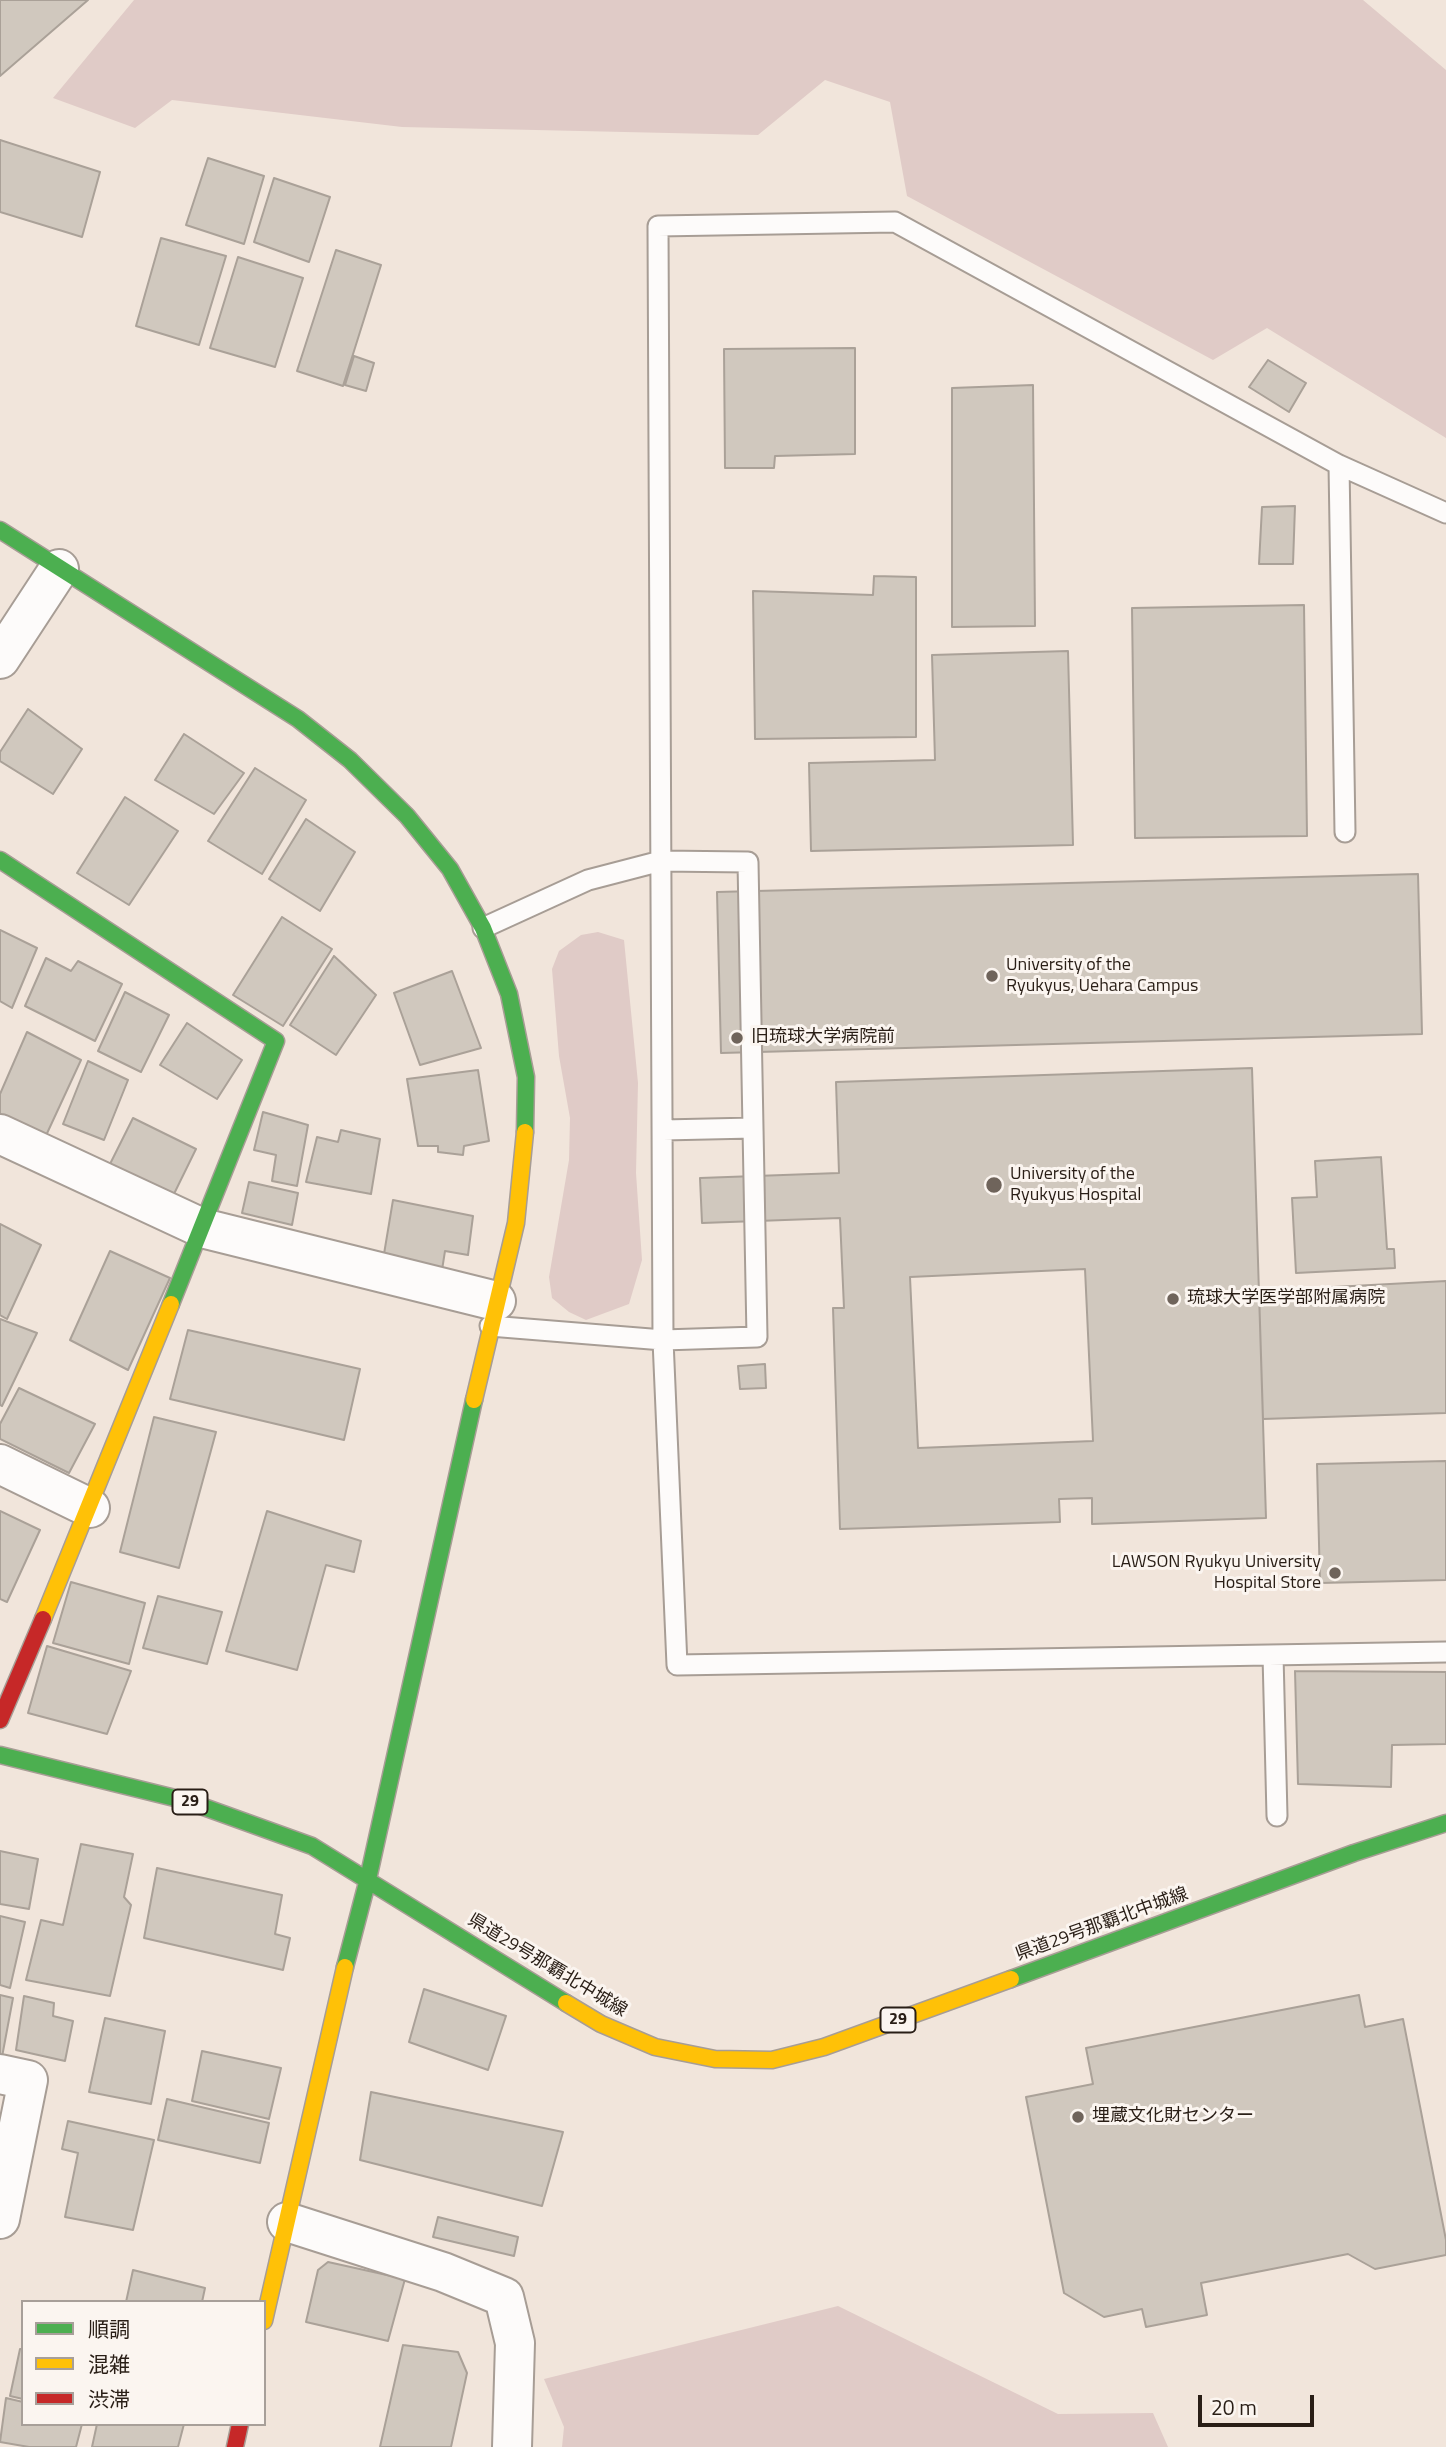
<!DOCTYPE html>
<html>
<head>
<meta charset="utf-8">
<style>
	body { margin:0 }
	#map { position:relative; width:1446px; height:2447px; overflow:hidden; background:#f1e5db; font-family:"Titillium Web","Noto Sans JP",sans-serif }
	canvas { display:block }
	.legend { position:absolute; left:21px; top:2300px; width:245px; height:126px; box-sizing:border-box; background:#fbf5f0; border:2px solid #a79f99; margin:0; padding:9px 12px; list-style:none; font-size:21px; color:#291e16 }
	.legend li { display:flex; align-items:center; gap:14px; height:35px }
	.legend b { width:35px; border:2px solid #a79f99 }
	.scale { position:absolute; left:1198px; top:2395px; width:116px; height:32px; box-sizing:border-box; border:4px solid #291e16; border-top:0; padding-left:9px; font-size:21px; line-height:24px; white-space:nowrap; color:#291e16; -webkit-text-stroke:5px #fbf5f0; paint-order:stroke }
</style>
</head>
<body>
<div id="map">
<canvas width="1446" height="2447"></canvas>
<ul class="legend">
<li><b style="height:9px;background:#4caf50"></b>順調</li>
<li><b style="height:9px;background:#ffc107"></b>混雑</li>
<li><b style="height:9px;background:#c62828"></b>渋滞</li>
</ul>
<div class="scale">20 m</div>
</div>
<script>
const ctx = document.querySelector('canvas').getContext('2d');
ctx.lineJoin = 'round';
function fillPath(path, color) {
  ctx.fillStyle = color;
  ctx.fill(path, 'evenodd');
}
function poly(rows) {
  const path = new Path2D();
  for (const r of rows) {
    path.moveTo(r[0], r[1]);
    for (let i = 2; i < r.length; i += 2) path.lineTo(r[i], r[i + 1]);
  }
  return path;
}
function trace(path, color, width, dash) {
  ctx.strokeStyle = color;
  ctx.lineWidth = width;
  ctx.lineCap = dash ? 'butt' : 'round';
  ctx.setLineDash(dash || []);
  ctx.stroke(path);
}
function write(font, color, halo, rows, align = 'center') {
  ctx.font = font + ' "Titillium Web","Noto Sans JP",sans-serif';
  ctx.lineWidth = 6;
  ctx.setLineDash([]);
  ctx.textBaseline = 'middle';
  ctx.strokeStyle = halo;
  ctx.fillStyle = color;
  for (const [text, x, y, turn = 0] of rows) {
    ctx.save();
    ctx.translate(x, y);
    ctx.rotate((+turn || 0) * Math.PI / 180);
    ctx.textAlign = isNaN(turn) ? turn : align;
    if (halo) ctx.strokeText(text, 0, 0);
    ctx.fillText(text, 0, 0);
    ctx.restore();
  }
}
fillPath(poly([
	[134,0,1363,0,1446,70,1446,438,1267,328,1213,360,907,196,890,102,825,80,758,135,402,127,172,100,135,128,53,98],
	[598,932,624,940,638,1083,636,1173,642,1260,629,1304,586,1320,569,1312,552,1298,549,1277,569,1160,570,1118,559,1056,552,969,559,951,581,935],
	[838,2306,1058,2414,1153,2413,1168,2447,562,2447,564,2427,544,2379]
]), '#e0cbc7');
const building = poly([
	[0,0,88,0,0,76,0,0],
	[0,140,100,172,82,237,0,212,0,140],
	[208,158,264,176,244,244,186,225,208,158],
	[274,178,330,197,309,262,254,242,274,178],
	[161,238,226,256,199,345,136,326,161,238],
	[336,250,381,265,343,386,297,371,336,250],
	[238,257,303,278,275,367,210,348,238,257],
	[855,348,855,454,775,456,774,468,725,468,724,349,855,348],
	[354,356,374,363,366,391,345,385,354,356],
	[1268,360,1306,383,1289,412,1249,387,1268,360],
	[1033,385,1035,626,952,627,952,388,1033,385],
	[1295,506,1293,564,1259,564,1262,507,1295,506],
	[874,576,916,577,916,737,755,739,753,591,873,595,874,576],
	[1304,605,1307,836,1135,838,1132,608,1304,605],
	[1068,651,1073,845,811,851,809,763,935,760,932,655,1068,651],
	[28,709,82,749,53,794,0,761,0,752,28,709],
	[184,734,244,773,214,814,155,780,184,734],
	[255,768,306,800,262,874,208,841,255,768],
	[125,797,178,831,129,905,77,873,125,797],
	[306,819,355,852,320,911,269,879,306,819],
	[1418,874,1422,1034,721,1053,717,892,1418,874],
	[282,917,332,949,283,1026,233,995,282,917],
	[0,930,37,948,12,1008,0,1001,0,930],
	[334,956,376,995,336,1055,290,1025,334,956],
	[46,958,71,971,78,961,122,984,95,1041,25,1006,46,958],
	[452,971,481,1048,420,1065,394,993,452,971],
	[125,992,169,1015,141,1072,98,1051,125,992],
	[187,1023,242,1060,217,1099,160,1065,187,1023],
	[27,1032,81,1060,43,1142,0,1119,0,1094,27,1032],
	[88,1061,128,1080,104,1140,63,1124,88,1061],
	[1252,1068,1266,1518,1092,1524,1092,1498,1059,1499,1060,1522,840,1529,833,1308,844,1308,840,1218,702,1223,700,1178,839,1173,836,1082,1252,1068],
	[1085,1269,1093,1441,918,1448,910,1277,1085,1269],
	[478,1070,489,1141,464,1146,463,1155,438,1152,438,1146,418,1146,407,1079,478,1070],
	[263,1112,308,1125,297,1186,272,1181,276,1155,254,1150,263,1112],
	[133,1118,196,1149,170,1202,105,1174,133,1118],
	[341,1130,380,1139,371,1194,306,1182,317,1137,338,1142,341,1130],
	[1381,1157,1387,1249,1394,1249,1395,1268,1296,1273,1292,1198,1317,1197,1315,1161,1381,1157],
	[249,1182,298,1193,292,1225,242,1213,249,1182],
	[393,1200,473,1216,468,1255,445,1251,442,1270,383,1260,393,1200],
	[0,1224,41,1245,7,1319,0,1315,0,1224],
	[110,1251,170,1278,128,1370,70,1340,110,1251],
	[1446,1281,1446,1413,1263,1419,1259,1291,1446,1281],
	[0,1319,37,1333,2,1406,0,1405,0,1319],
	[188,1330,360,1369,344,1440,170,1399,188,1330],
	[765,1364,766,1388,740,1389,738,1366,765,1364],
	[19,1388,95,1424,69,1473,0,1439,0,1424,19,1388],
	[154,1417,216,1432,179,1568,120,1552,154,1417],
	[1446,1461,1446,1580,1320,1583,1317,1464,1446,1461],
	[0,1511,40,1530,7,1602,0,1599,0,1511],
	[267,1511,361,1541,354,1572,326,1565,297,1670,226,1651,267,1511],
	[71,1582,145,1603,129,1664,53,1643,71,1582],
	[158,1596,222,1612,207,1664,143,1648,158,1596],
	[47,1646,131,1671,107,1734,28,1713,47,1646],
	[1295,1671,1446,1672,1446,1744,1392,1745,1391,1787,1298,1784,1295,1671],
	[81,1844,133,1854,124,1897,131,1905,110,1996,26,1980,41,1920,63,1925,81,1844],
	[0,1851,38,1859,29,1909,0,1904,0,1851],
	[157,1868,282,1895,275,1934,290,1938,283,1970,144,1938,157,1868],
	[0,1916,25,1922,10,1988,0,1985,0,1916],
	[424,1989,506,2016,488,2070,409,2042,424,1989],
	[0,1995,13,1998,2,2057,0,2057,0,1995],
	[1359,1995,1365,2027,1403,2019,1446,2240,1446,2255,1375,2269,1348,2254,1201,2283,1207,2315,1146,2327,1142,2309,1104,2317,1064,2293,1026,2097,1093,2084,1086,2048,1359,1995],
	[24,1996,54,2003,53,2016,73,2021,65,2061,16,2050,24,1996],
	[105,2018,165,2031,151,2104,89,2092,105,2018],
	[202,2051,281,2068,269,2119,192,2101,202,2051],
	[371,2092,563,2132,542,2206,360,2160,371,2092],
	[167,2099,269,2123,260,2163,158,2140,167,2099],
	[68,2121,154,2140,133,2230,65,2217,78,2153,62,2149,68,2121],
	[438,2217,518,2237,514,2256,433,2237,438,2217],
	[328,2262,405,2279,388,2341,306,2322,318,2270,328,2262],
	[133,2270,205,2288,202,2302,126,2302,133,2270],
	[403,2345,458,2352,467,2373,451,2447,380,2447,403,2345],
	[20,2349,23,2349,23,2399,10,2396,20,2349],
	[6,2398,23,2402,23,2424,82,2424,76,2447,29,2447,0,2442,6,2398],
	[97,2424,184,2424,178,2447,92,2447,97,2424]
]);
fillPath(building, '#d0c8be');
trace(building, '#aaa198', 2);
const lane = poly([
	[1339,465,1345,832],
	[1446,513,1339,465,895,222,658,226,663,1340,677,1665,1446,1652],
	[483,928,588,880,661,861,748,862,753,1128],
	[490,1326,663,1340,757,1337,753,1128,663,1130],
	[1273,1655,1277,1816]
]);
const street = poly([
	[0,659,59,569],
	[0,1134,202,1228,496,1301],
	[0,1464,90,1508],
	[0,2074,28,2080,0,2219],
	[287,2222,443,2272,504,2297,515,2343,512,2447]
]);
const fast = poly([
	[0,530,298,719,350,760,407,816,450,869,483,928,509,994,526,1077,525,1132],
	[0,860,276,1041,171,1304],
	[0,1755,187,1801,312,1846,566,2003],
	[345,1967,368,1879,474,1400],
	[1011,1979,1354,1853,1446,1823]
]);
const slow = poly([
	[474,1400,516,1223,525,1132],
	[43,1619,171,1304],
	[566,2003,601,2024,655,2047,715,2059,772,2060,824,2047,1011,1979],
	[264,2321,345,1967]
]);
const jam = poly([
	[0,1720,43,1619],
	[235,2447,240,2424]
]);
trace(lane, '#a79d95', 23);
trace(street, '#a79d95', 42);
trace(fast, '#a79d95', 19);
trace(slow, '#a79d95', 19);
trace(jam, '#a79d95', 19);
trace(lane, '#fdfbfa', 19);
trace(street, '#fdfbfa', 38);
trace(fast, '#4caf50', 16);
trace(slow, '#ffc107', 16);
trace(jam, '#c62828', 16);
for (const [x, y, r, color] of [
	[992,976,7,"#6f645b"],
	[737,1038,7,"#6f645b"],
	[994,1185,9,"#6f645b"],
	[1173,1299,7,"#6f645b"],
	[1335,1573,7,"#6f645b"],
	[1078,2117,7,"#6f645b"]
]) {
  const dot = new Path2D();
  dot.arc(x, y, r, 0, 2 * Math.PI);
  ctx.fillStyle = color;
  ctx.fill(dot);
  trace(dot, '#fbf5f0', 2.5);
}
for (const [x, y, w] of [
	[190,1802,35],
	[898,2020,35]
]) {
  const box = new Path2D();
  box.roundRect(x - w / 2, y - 12.5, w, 25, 5);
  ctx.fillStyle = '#fbf5f0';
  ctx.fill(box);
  trace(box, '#291e16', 2);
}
write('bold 16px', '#291e16', null, [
	["29",190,1802],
	["29",898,2020]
]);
write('18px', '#291e16', '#fbf5f0', [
	["University of the",1006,966],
	["Ryukyus, Uehara Campus",1006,987],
	["旧琉球大学病院前",751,1038],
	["University of the",1010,1175],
	["Ryukyus Hospital",1010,1196],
	["琉球大学医学部附属病院",1187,1299],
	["LAWSON Ryukyu University",1321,1563,"right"],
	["Hospital Store",1321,1584,"right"],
	["埋蔵文化財センター",1092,2117]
], 'left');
write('18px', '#291e16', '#fbf5f0', [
	["県道29号那覇北中城線",1102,1925,-20],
	["県道29号那覇北中城線",547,1966,31]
]);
</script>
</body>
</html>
